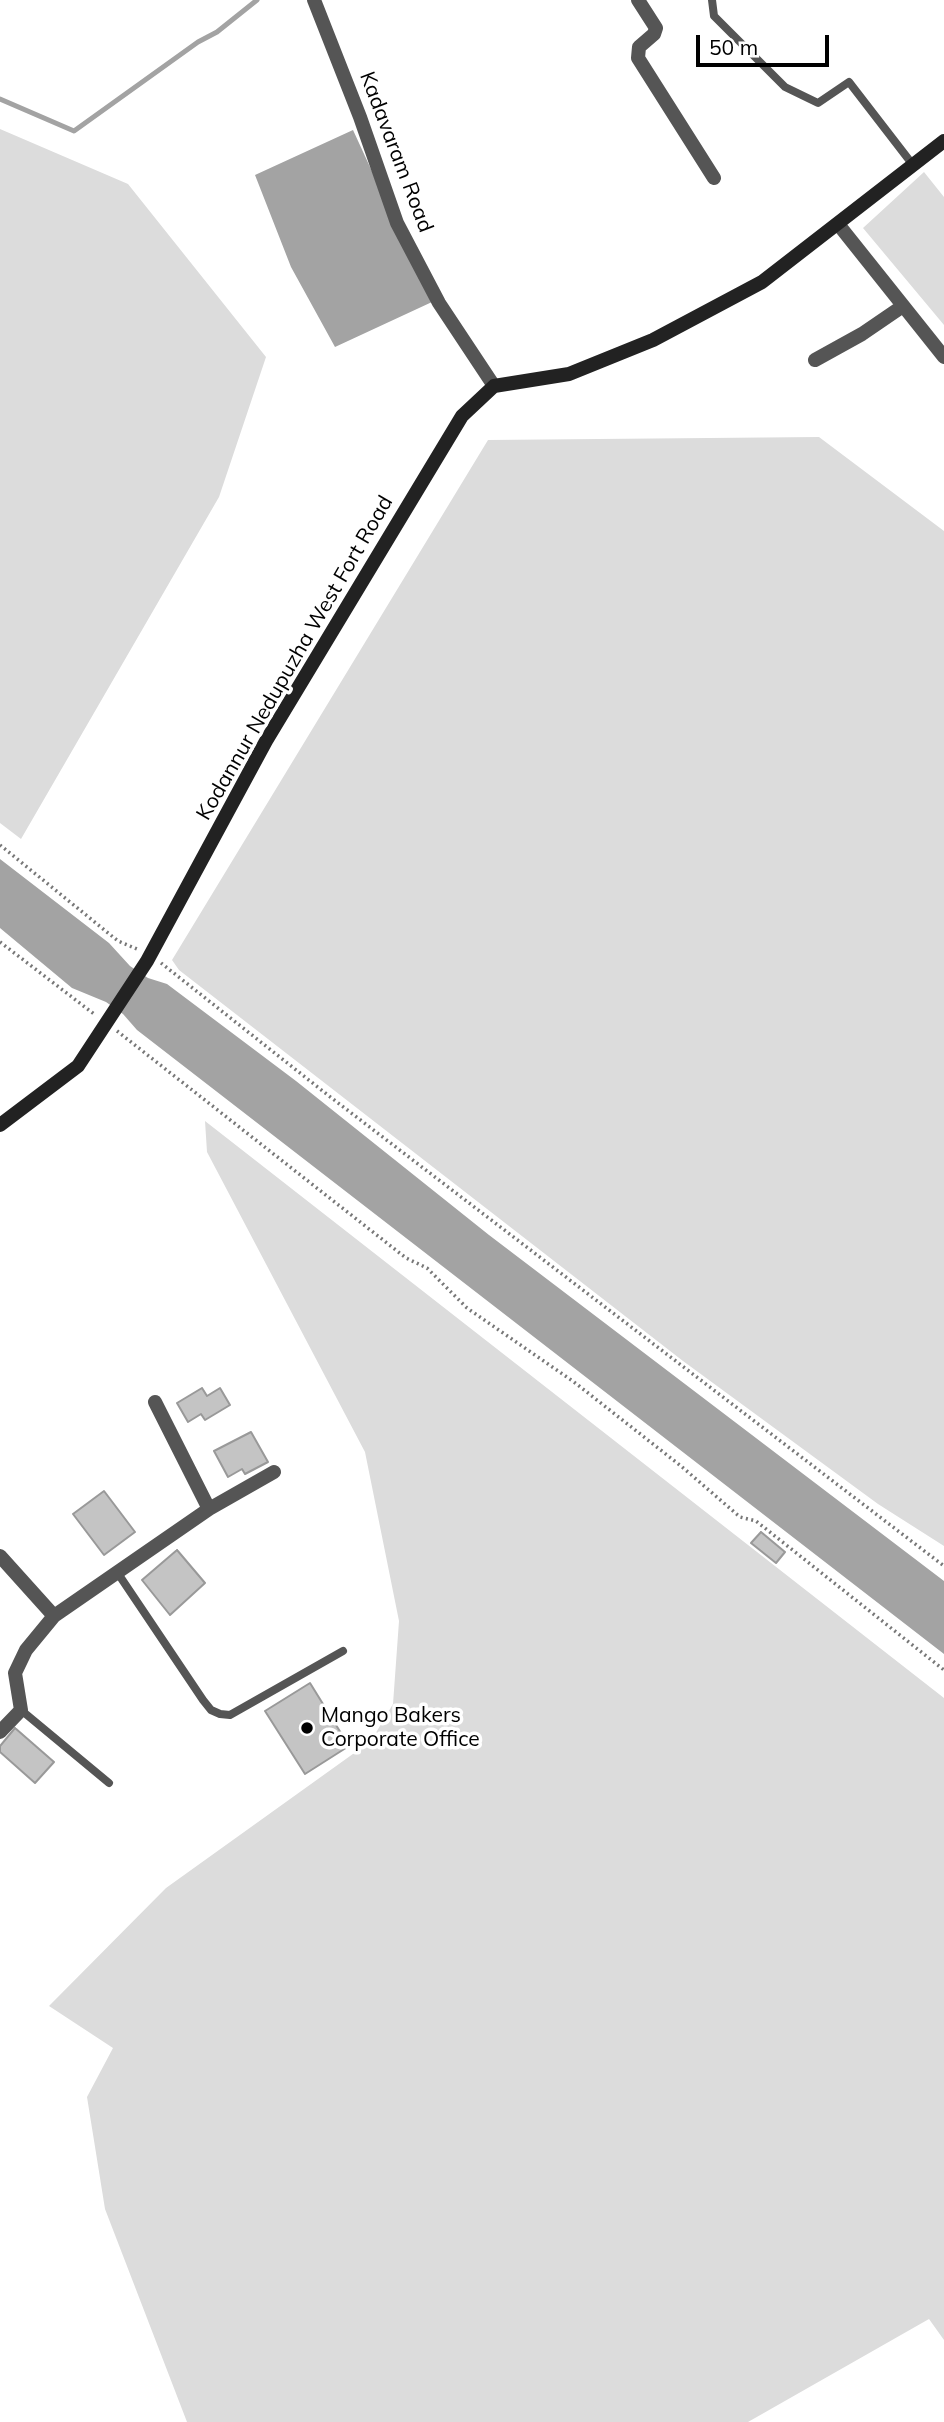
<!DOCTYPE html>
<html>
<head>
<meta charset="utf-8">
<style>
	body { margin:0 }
	#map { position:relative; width:944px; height:2422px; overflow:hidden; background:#fff; font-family:Mulish,sans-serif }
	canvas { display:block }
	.scale { position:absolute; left:696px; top:35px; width:133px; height:32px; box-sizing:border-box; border:4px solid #000; border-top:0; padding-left:9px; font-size:21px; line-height:24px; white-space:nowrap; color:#000; -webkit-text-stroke:5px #fff; paint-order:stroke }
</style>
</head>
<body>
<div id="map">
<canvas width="944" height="2422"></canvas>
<div class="scale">50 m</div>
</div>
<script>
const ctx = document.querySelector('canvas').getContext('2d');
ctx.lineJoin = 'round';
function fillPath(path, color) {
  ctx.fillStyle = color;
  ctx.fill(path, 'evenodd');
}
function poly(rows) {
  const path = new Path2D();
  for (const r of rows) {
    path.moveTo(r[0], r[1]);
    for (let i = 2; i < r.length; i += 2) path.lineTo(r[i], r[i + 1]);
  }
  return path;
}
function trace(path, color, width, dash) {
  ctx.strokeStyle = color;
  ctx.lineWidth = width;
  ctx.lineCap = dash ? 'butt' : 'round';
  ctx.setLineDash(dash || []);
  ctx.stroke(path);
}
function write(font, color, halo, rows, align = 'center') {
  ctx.font = font + ' Mulish,sans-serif';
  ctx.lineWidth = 7;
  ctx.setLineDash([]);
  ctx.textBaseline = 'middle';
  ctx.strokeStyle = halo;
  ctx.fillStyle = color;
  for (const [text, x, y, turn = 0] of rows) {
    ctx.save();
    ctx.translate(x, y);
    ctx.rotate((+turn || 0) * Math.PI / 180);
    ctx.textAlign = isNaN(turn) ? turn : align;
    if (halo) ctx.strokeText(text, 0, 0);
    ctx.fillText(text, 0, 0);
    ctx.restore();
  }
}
fillPath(poly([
	[0,129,128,184,266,357,219,497,21,839,0,823],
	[924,172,944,197,944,325,863,228],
	[819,437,944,531,944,1546,878,1504,683,1361,179,970,172,960,488,440],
	[205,1121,944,1698,944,2340,929,2319,748,2422,187,2422,105,2209,87,2097,113,2048,49,2006,166,1888,371,1741,393,1704,399,1621,365,1452,207,1152]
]), '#dcdcdc');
fillPath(poly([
	[353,130,432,302,335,347,291,267,255,175],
	[0,859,109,943,130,966,148,978,167,984,296,1081,489,1235,944,1581,944,1654,137,1030,123,1014,106,1002,72,988,0,928]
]), '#a3a3a3');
trace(poly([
	[0,99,74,131,198,42,217,32,257,0]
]), '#a3a3a3', 5);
const building = poly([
	[202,1388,207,1396,220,1388,230,1405,205,1420,201,1414,188,1422,177,1403,202,1388],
	[251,1432,268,1462,245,1474,242,1469,228,1477,214,1451,251,1432],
	[104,1491,135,1532,104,1555,73,1514,104,1491],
	[761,1532,785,1552,776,1563,751,1543,761,1532],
	[177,1550,205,1583,170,1615,142,1580,177,1550],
	[310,1683,349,1746,305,1774,265,1711,310,1683],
	[15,1728,54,1762,35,1783,0,1752,0,1746,15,1728]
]);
fillPath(building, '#c4c4c4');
trace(building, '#999', 2);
trace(poly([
	[0,845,118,941,137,949],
	[0,942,94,1014],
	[161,963,329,1096,944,1566],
	[117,1031,406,1258,427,1268,467,1308,574,1382,681,1466,740,1517,756,1521,944,1670]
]), '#777', 3.5, [2, 3.5]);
trace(poly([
	[712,0,714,16,785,87,818,103,849,82,913,165],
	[117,1572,203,1700,211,1710,220,1714,230,1715,343,1651],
	[21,1710,109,1783]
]), '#555', 8);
trace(poly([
	[314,0,360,117,397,223,439,303,494,386],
	[638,0,656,28,654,34,639,47,638,58,714,178],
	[838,224,944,357],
	[815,360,862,334,903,306],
	[209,1509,274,1472],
	[0,1556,54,1616],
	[0,1732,21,1710,15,1673,26,1650,54,1616,209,1509,155,1402]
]), '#555', 14);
trace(poly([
	[0,1125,78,1066,147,961,266,741,462,416,494,386,569,374,653,340,762,282,944,141]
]), '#222', 14);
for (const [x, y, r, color] of [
	[307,1728,7,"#000"]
]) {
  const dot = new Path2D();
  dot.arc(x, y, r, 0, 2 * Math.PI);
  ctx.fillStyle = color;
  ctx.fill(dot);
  trace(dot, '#fff', 2.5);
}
write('21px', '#000', '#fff', [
	["Kadavaram Road",396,152,69],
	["Kodannur Nedupuzha West Fort Road",295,658,-60]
]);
write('21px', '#000', '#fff', [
	["Mango Bakers",321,1716],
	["Corporate Office",321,1740]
], 'left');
</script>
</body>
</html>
